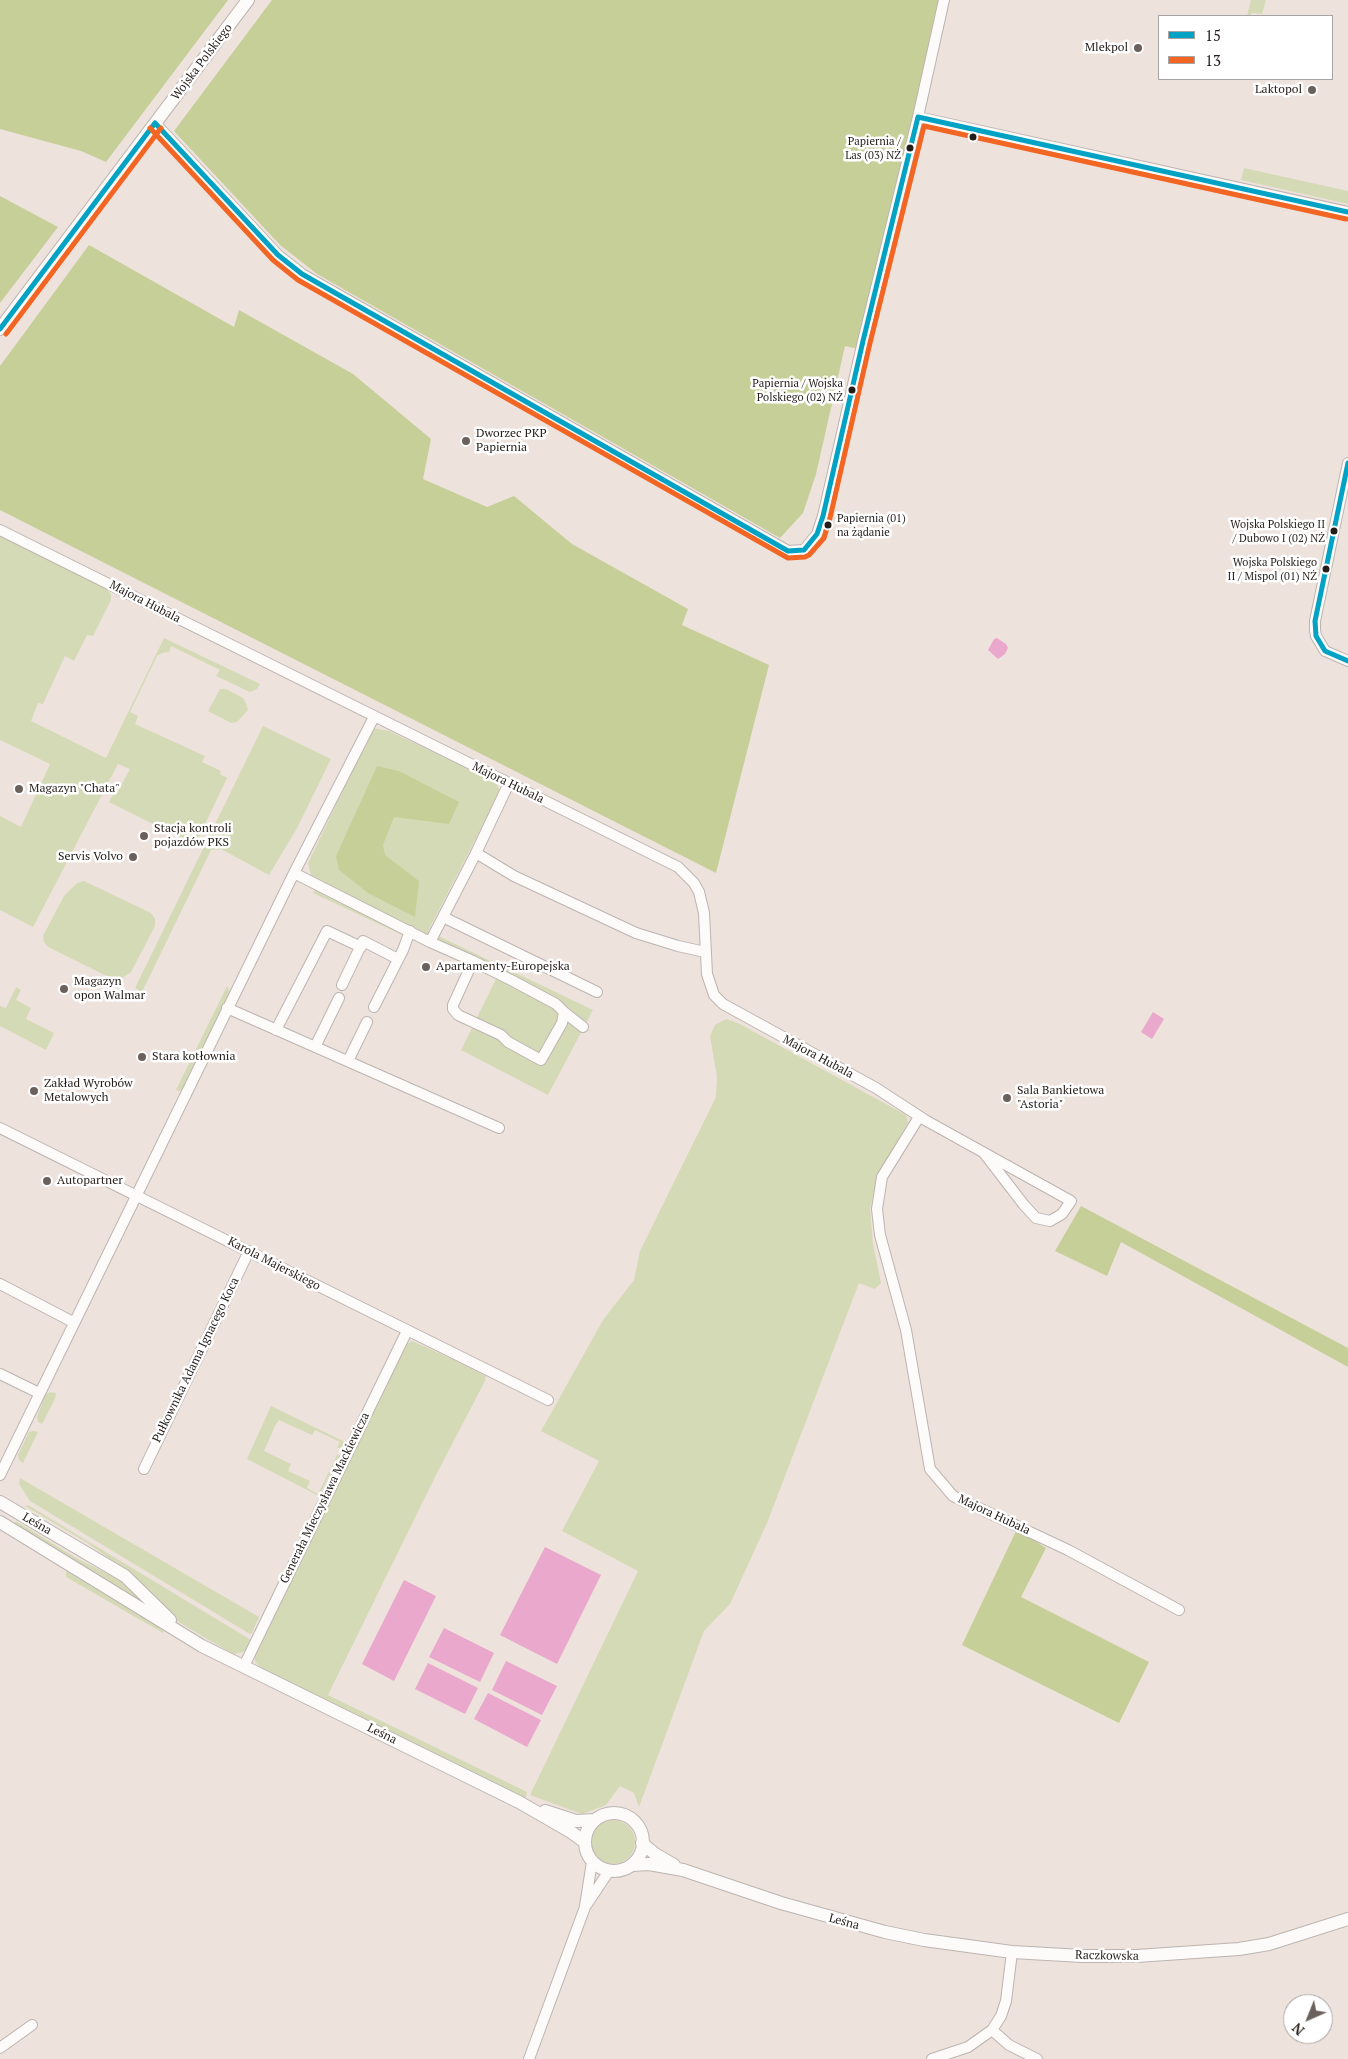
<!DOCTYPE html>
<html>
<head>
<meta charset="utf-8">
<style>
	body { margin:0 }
	#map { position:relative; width:1348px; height:2059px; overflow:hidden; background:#ede2dc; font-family:"PT Serif",serif }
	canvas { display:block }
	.legend { position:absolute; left:1158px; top:15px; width:175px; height:65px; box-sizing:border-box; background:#fff; border:1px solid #a7a4a3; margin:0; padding:6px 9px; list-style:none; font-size:15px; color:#231c19 }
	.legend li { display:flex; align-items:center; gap:10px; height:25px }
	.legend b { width:25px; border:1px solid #a7a4a3 }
	.north { position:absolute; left:1283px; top:1994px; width:50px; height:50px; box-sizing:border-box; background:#fff; border:1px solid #a7a4a3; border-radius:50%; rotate:224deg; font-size:14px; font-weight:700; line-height:20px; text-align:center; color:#231c19 }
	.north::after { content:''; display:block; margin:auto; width:18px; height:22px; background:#6a615d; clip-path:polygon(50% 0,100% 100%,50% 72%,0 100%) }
</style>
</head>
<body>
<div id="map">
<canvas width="1348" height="2059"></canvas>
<ul class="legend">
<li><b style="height:6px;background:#02a2c5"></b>15</li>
<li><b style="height:6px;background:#f26522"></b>13</li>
</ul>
<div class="north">N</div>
</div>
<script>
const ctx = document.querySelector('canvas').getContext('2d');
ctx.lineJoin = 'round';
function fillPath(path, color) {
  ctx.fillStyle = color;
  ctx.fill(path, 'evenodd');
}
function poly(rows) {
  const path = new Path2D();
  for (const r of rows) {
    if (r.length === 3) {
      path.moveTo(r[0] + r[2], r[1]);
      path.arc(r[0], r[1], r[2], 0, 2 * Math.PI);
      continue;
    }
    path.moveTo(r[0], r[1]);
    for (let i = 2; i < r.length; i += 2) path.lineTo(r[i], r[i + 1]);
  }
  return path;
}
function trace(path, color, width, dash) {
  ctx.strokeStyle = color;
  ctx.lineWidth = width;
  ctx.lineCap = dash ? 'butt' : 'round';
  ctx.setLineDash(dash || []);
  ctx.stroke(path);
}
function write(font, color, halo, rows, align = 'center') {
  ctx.font = font + ' "PT Serif",serif';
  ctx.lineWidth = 5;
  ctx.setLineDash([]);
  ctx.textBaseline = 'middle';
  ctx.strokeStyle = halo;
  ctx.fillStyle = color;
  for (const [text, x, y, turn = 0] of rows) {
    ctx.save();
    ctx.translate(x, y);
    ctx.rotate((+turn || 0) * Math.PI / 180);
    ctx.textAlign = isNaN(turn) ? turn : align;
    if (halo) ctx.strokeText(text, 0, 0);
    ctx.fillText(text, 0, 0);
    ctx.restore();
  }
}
fillPath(poly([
	[1251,0,1266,0,1262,14,1252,13,1250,16,1247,16],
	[1244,168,1348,191,1348,204,1241,180],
	[0,536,106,588,111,594,111,600,93,636,87,635,74,661,65,656,43,704,38,703,31,721,106,758,164,638,260,684,257,689,250,692,216,676,220,670,171,646,169,652,162,653,157,656,130,712,138,716,135,724,205,756,202,762,221,771,220,774,227,778,195,845,109,802,113,795,116,795,130,769,118,764,33,927,0,910,0,816,21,827,50,764,0,740],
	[220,689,226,689,243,698,246,703,248,710,237,722,231,723,208,711],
	[263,726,331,759,297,828,269,875,221,849,211,850,142,992,135,988],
	[373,728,389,731,495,781,499,789,500,792,428,931,593,1010,548,1095,461,1050,496,979,313,893,319,880,311,875,308,863],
	[84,881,151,913,155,919,155,926,131,972,124,977,113,979,48,947,44,942,43,936,64,896,77,883],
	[227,986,231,994,183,1090,179,1091,176,1090],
	[16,987,21,990,16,1000,31,1008,26,1019,54,1033,46,1050,0,1026,0,1006,6,1008],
	[726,1019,738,1023,906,1115,908,1122,877,1178,870,1209,873,1244,881,1283,875,1289,859,1283,767,1523,730,1604,704,1631,639,1807,634,1793,620,1786,606,1805,582,1814,530,1795,638,1571,562,1531,599,1461,541,1431,603,1320,634,1280,640,1251,716,1097,717,1077,710,1036,715,1025],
	[412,1341,468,1366,486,1376,485,1381,436,1475,328,1695,527,1792,525,1800,261,1669,255,1661,255,1656,260,1642,405,1345],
	[50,1392,56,1393,55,1399,42,1424,38,1422,37,1417,45,1395],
	[271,1406,345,1442,342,1448,337,1448,340,1442,315,1430,312,1435,279,1420,275,1426,264,1451,291,1464,288,1471,310,1481,307,1488,318,1494,337,1455,339,1455,319,1496,247,1459],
	[33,1431,38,1432,23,1463,19,1460,18,1455,29,1432],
	[20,1478,259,1617,252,1633,250,1634,30,1501,19,1484],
	[28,1505,251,1640,246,1649,243,1652,233,1654,175,1620,128,1572,86,1542,25,1506],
	[16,1521,76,1558,124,1582,149,1606,14,1525],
	[66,1571,143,1616,164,1631,163,1633,66,1577],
	[613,1842,22]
]), '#d5dab6');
fillPath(poly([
	[0,0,228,0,106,162,81,151,0,129],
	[272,0,941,0,859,349,845,346,816,474,803,513,780,538,317,274,280,245,174,131],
	[0,196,58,227,0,303],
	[89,245,234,327,239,310,353,374,431,439,423,479,487,507,514,496,572,544,688,609,682,625,769,665,716,873,0,510,0,366],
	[377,766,399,771,459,802,449,824,394,817,383,845,385,855,419,881,415,917,368,893,339,870,336,856],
	[1081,1206,1348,1348,1348,1367,1121,1242,1107,1276,1055,1251],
	[1017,1529,1046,1548,1021,1597,1149,1662,1119,1723,962,1645]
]), '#c7cf98');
fillPath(poly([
	[997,638,1006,644,1008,648,1005,654,998,659,988,650,994,639],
	[1153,1012,1164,1019,1152,1039,1141,1032],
	[545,1547,601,1575,557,1664,500,1635],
	[404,1580,436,1596,394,1681,362,1664],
	[444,1628,494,1653,480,1682,429,1657],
	[506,1661,557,1686,542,1715,492,1690],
	[428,1663,478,1688,465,1714,415,1689],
	[488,1693,541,1720,527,1747,474,1719]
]), '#eaa8cc');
const minor = poly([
	[918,117,944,0],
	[155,123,278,255,302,274,788,551,804,550,817,534,823,516,863,341,918,117,1348,212],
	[1348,463,1315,621,1315,630,1316,636,1325,651,1348,661],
	[0,530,678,867,694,883,699,892,704,913,707,974,714,995,723,1004,876,1088,925,1120,1071,1201,1062,1214,1050,1221,1036,1218,1024,1205,984,1153],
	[476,853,509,783],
	[294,873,430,942],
	[443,917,597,992],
	[473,961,453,1005,453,1009,458,1015,501,1035,508,1042,541,1060,562,1023,564,1012,556,1004,513,981,473,961,430,942,476,853,514,876,636,933,678,946,705,952],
	[342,985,363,941,398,959],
	[374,1007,403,950,410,931],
	[227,1008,499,1128],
	[564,1012,583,1027],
	[276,1030,327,931,361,947],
	[315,1047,339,998],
	[348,1061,367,1022],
	[919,1117,882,1177,877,1209,880,1235,906,1330,930,1469,953,1496,1068,1550,1179,1610],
	[0,1128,548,1400],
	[0,1284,73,1322],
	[0,1374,39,1393],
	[144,1469,249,1251],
	[0,1475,293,875,374,717],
	[244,1666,407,1331],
	[585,1906,592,1862],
	[992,2030,1009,2045,1037,2059],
	[0,2048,32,2025],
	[529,2059,585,1907,609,1871],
	[932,2059,968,2047,992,2030,1001,2016,1006,2001,1012,1952]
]);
const major = poly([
	[0,329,248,0],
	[0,1502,125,1576,170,1620],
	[0,1522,202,1646,519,1802,571,1832,585,1842],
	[545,1811,576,1821,595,1820],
	[614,1842,29],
	[642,1843,655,1854,674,1865],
	[632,1865,649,1864,683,1870,781,1903,885,1932,924,1940,1012,1952,1082,1956,1137,1956,1239,1949,1269,1944,1348,1919]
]);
trace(minor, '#bdb4b0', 12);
trace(major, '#bdb4b0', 14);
trace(minor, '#fcfbfa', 10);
trace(major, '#fcfbfa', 12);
trace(poly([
	[155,123,278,255,302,274,788,551,804,550,817,534,823,516,863,341,918,117,1348,212],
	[0,329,155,123],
	[1348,463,1315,621,1316,636,1325,651,1348,661]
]), '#02a2c5', 5);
trace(poly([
	[150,128,273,260,298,280,788,558,805,557,809,555,824,538,830,518,870,343,924,126,1346,219],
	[6,334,161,128]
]), '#f26522', 5);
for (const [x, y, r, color] of [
	[1138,48,5,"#6a615d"],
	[1312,90,5,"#6a615d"],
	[973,137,4.5,"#231c19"],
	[910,148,4.5,"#231c19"],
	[852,390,4.5,"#231c19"],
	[466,441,5,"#6a615d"],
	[828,525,4.5,"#231c19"],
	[1334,531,4.5,"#231c19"],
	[1326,569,4.5,"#231c19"],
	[19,789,5,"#6a615d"],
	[144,836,5,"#6a615d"],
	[133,857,5,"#6a615d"],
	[426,967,5,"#6a615d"],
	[64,989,5,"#6a615d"],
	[142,1057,5,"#6a615d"],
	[34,1091,5,"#6a615d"],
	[1007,1098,5,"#6a615d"],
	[47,1181,5,"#6a615d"]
]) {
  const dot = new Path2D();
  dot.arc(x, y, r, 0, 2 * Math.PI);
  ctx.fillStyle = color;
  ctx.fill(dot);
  trace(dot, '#fff', 2);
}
write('11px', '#231c19', '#fff', [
	["Papiernia /",901,142],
	["Las (03) NŻ",901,156],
	["Papiernia / Wojska",843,384],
	["Polskiego (02) NŻ",843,398],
	["Papiernia (01)",837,519,"left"],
	["na żądanie",837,533,"left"],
	["Wojska Polskiego II",1325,525],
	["/ Dubowo I (02) NŻ",1325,539],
	["Wojska Polskiego",1317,563],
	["II / Mispol (01) NŻ",1317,577]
], 'right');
write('12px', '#231c19', '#fff', [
	["Mlekpol",1128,48,"right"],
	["Laktopol",1302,90,"right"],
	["Dworzec PKP",476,434],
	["Papiernia",476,448],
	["Magazyn \"Chata\"",29,789],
	["Stacja kontroli",154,829],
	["pojazdów PKS",154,843],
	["Servis Volvo",123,857,"right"],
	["Apartamenty-Europejska",436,967],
	["Magazyn",74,982],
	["opon Walmar",74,996],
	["Stara kotłownia",152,1057],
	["Zakład Wyrobów",44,1084],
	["Metalowych",44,1098],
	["Sala Bankietowa",1017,1091],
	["\"Astoria\"",1017,1105],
	["Autopartner",57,1181]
], 'left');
write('12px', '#231c19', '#fff', [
	["Wojska Polskiego",202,62,-53],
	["Majora Hubala",145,602,27],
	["Majora Hubala",508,783,26],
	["Majora Hubala",818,1057,28],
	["Karola Majerskiego",274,1264,27],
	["Pułkownika Adama Ignacego Koca",196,1360,-64],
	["Generała Mieczysława Mackiewicza",325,1498,-64],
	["Majora Hubala",994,1515,25],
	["Leśna",37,1524,30],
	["Leśna",382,1734,26],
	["Leśna",844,1922,15],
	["Raczkowska",1107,1956,1]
]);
</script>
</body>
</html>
